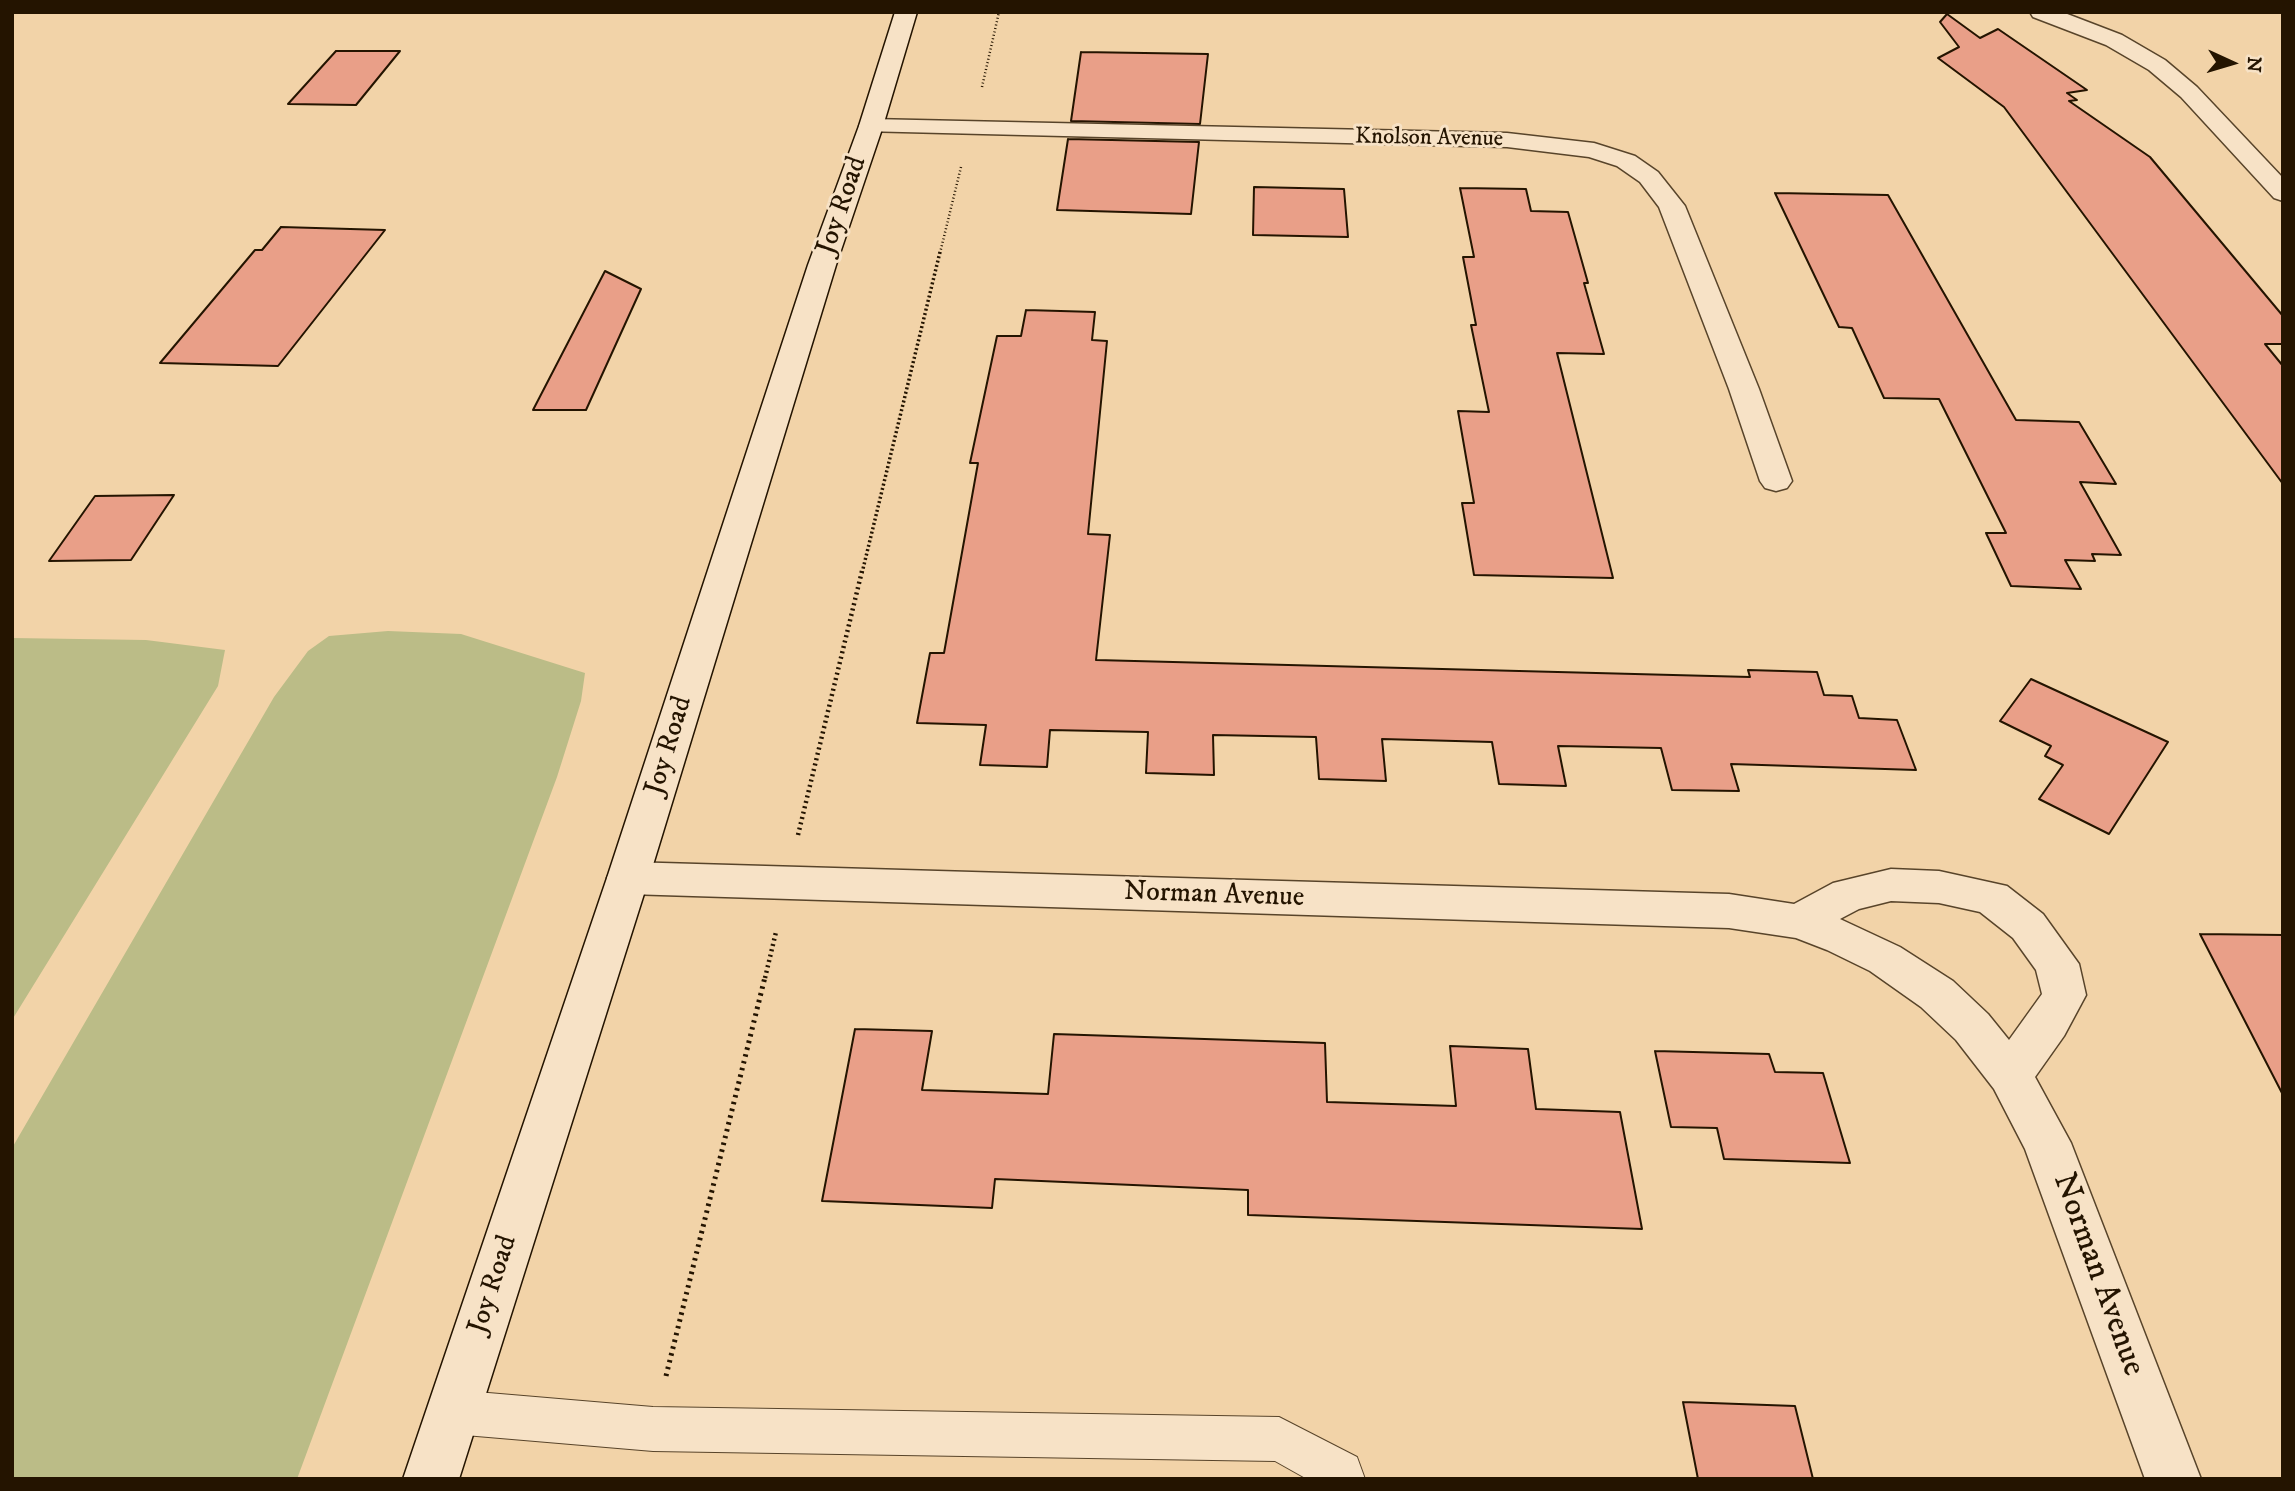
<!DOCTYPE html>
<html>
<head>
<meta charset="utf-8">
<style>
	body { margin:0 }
	#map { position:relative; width:2295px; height:1491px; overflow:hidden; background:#f2d3a8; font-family:"IM FELL DW Pica",serif }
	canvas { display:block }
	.frame { position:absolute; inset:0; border:14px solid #241400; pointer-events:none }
	.north { position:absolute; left:2197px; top:28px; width:70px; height:70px; -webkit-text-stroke:5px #f7e2c6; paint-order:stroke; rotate:94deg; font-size:19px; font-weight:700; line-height:28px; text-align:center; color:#241400 }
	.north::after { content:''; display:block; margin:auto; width:24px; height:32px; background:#241400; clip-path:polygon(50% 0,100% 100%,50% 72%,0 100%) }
</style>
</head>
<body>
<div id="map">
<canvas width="2295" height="1491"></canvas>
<div class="frame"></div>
<div class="north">N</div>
</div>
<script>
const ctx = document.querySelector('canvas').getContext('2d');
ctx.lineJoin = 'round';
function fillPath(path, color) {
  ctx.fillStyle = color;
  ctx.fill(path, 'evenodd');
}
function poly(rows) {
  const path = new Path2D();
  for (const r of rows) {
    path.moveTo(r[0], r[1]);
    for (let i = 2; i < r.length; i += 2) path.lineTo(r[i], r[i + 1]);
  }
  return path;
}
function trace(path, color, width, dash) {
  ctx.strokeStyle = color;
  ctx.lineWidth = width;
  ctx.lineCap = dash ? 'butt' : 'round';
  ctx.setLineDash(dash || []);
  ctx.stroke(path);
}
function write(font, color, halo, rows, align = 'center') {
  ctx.font = font + ' "IM FELL DW Pica",serif';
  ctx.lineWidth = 6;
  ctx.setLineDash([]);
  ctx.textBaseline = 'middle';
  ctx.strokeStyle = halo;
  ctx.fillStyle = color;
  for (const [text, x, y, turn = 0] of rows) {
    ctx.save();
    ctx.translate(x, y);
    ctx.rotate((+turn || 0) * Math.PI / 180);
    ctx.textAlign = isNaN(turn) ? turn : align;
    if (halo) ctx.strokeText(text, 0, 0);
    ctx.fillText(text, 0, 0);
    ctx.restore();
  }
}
fillPath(poly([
	[388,631,461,634,585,673,581,701,557,777,297,1479,12,1479,12,1148,274,697,308,651,329,636],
	[12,638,146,640,225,650,218,686,12,1020]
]), '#bbbc87');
const building = poly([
	[1947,14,1980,38,1998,29,2087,90,2067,93,2077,100,2069,101,2150,157,2283,316,2283,344,2265,344,2283,366,2283,484,2004,107,1938,58,1959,47,1940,22,1947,14],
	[336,51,400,51,356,105,288,104,336,51],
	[1081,52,1208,54,1200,124,1071,121,1081,52],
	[1068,139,1199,142,1191,214,1057,210,1068,139],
	[1254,187,1344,189,1348,237,1253,235,1254,187],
	[1460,188,1526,189,1531,211,1568,212,1588,283,1584,283,1604,354,1557,353,1613,578,1474,575,1462,503,1474,503,1458,411,1489,412,1471,325,1476,325,1463,257,1474,257,1460,188],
	[1775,193,1888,195,2016,420,2079,422,2116,484,2080,482,2121,555,2092,554,2095,561,2065,560,2081,589,2011,586,1986,533,2006,533,1939,399,1884,398,1852,328,1839,327,1775,193],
	[281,227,385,230,278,366,160,363,255,250,262,250,281,227],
	[605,271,641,289,586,410,533,410,605,271],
	[1026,310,1095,312,1092,340,1107,341,1088,534,1110,535,1096,660,1750,677,1748,670,1817,672,1824,695,1852,696,1859,718,1897,720,1916,770,1731,764,1739,791,1672,790,1661,748,1558,746,1566,786,1499,784,1492,742,1382,739,1386,781,1319,779,1316,737,1213,735,1214,775,1146,773,1148,732,1050,730,1047,767,980,765,986,725,917,723,930,653,944,653,978,463,970,463,997,336,1021,336,1026,310],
	[174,495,131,560,49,561,95,496,174,495],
	[2031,679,2168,742,2109,834,2039,799,2063,765,2045,756,2051,746,2000,721,2031,679],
	[2200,934,2283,935,2283,1095,2200,934],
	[855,1029,932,1031,922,1090,1048,1094,1054,1034,1325,1043,1327,1102,1456,1106,1450,1046,1528,1049,1536,1109,1620,1112,1642,1229,1248,1215,1248,1190,995,1179,992,1208,822,1201,855,1029],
	[1655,1051,1769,1054,1775,1072,1823,1073,1850,1163,1724,1159,1717,1128,1671,1127,1655,1051],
	[1683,1402,1795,1406,1813,1479,1698,1479,1683,1402]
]);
fillPath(building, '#e99f88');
trace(building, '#241400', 2);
const lane = poly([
	[453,1390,653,1407,1279,1417,1357,1457,1365,1479,1307,1479,1275,1461,653,1451,453,1434,437,1428,431,1412,437,1396,453,1390]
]);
const street = poly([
	[2030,12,2062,12,2122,35,2165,60,2197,87,2283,178,2283,201,2274,198,2181,97,2149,70,2106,45,2033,17,2030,12],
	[871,119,1507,133,1594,143,1635,156,1658,172,1685,206,1759,389,1792,481,1787,488,1776,491,1765,488,1760,481,1729,389,1659,207,1640,182,1617,166,1589,157,1507,147,862,131,859,126,862,121,871,119],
	[628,862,1729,894,1794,904,1833,883,1891,869,1939,871,2007,886,2043,914,2079,964,2086,995,2064,1036,2035,1077,2071,1143,2201,1479,2145,1479,2025,1149,1994,1089,1956,1040,1921,1007,1870,971,1827,950,1796,938,1729,928,628,894,613,889,607,878,613,867,628,862],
	[1891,901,1939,903,1980,912,2013,938,2036,970,2042,994,2009,1040,1988,1014,1953,981,1900,947,1840,919,1859,909,1891,901]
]);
const secondary = poly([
	[895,12,917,12,883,126,836,265,649,878,459,1479,403,1479,607,878,808,265,859,126,895,12]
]);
trace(lane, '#58442a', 2);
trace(street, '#58442a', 3);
trace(secondary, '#241400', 3);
trace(poly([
	[982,87,999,12],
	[940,253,961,167]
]), '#241400', 2.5, [1, 2.5]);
trace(poly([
	[862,573,940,252]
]), '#241400', 3.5, [2, 2.5]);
trace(poly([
	[798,835,862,571],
	[765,978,776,932]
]), '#241400', 4.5, [2, 3.5]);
trace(poly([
	[666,1376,765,977]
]), '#241400', 5, [2.5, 4.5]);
fillPath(lane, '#f7e2c6');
fillPath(street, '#f7e2c6');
fillPath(secondary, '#f7e2c6');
write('23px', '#241400', '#f7e2c6', [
	["Knolson Avenue",1429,139,1]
]);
write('28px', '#241400', '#f7e2c6', [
	["Joy Road",843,206,-71],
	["Joy Road",670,746,-73],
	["Norman Avenue",1214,896,2],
	["Joy Road",494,1285,-72]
]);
write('33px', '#241400', '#f7e2c6', [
	["Norman Avenue",2097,1275,70]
]);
</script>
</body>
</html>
